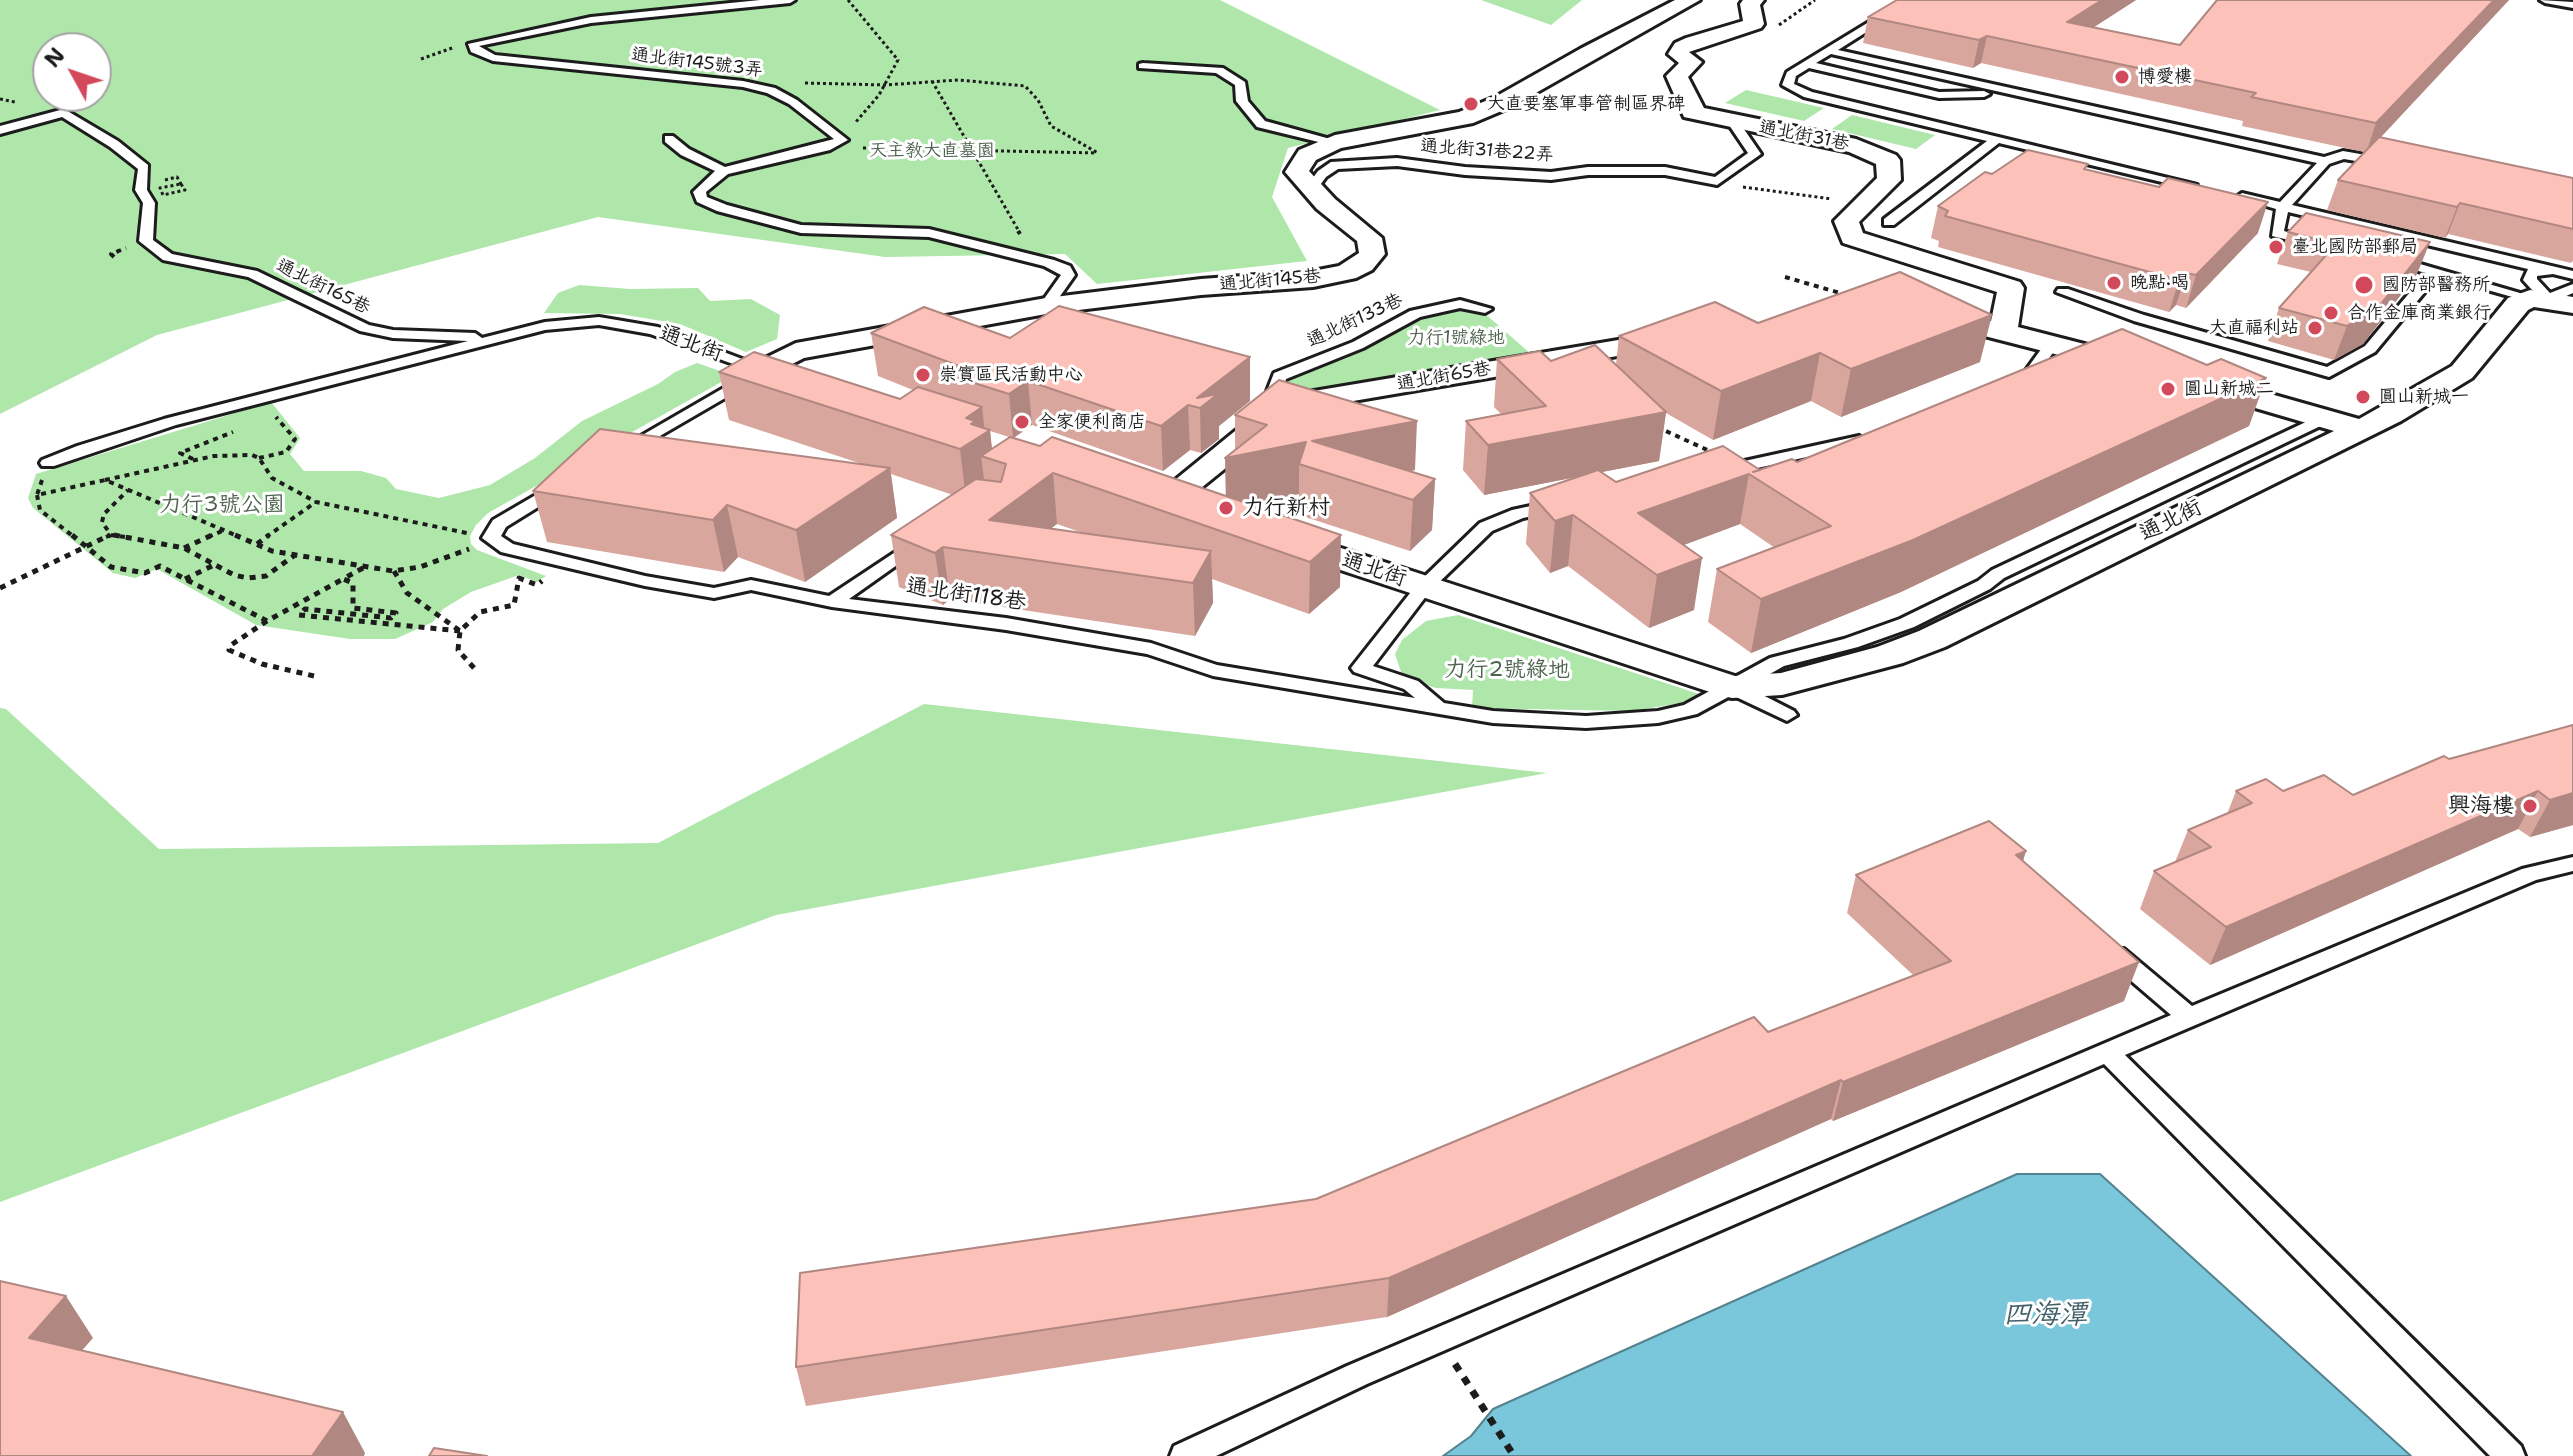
<!DOCTYPE html>
<html>
<head>
<meta charset="utf-8">
<style>
	body { margin:0 }
	#map { position:relative; width:2573px; height:1456px; overflow:hidden; background:#fff; font-family:"Shantell Sans",sans-serif }
	canvas { display:block }
	.north { position:absolute; left:32px; top:32px; width:80px; height:80px; box-sizing:border-box; background:#fff; border:2px solid #a4a4a4; border-radius:50%; rotate:310deg; font-size:22px; font-weight:700; line-height:32px; text-align:center; color:#1c1c1c }
	.north::after { content:''; display:block; margin:auto; width:28px; height:36px; background:#d1495b; clip-path:polygon(50% 0,100% 100%,50% 72%,0 100%) }
</style>
</head>
<body>
<div id="map">
<canvas width="2573" height="1456"></canvas>
<div class="north">N</div>
</div>
<script>
const ctx = document.querySelector('canvas').getContext('2d');
ctx.lineJoin = 'round';
function fillPath(path, color) {
  ctx.fillStyle = color;
  ctx.fill(path, 'evenodd');
}
function poly(rows) {
  const path = new Path2D();
  for (const r of rows) {
    path.moveTo(r[0], r[1]);
    for (let i = 2; i < r.length; i += 2) path.lineTo(r[i], r[i + 1]);
  }
  return path;
}
function trace(path, color, width, dash) {
  ctx.strokeStyle = color;
  ctx.lineWidth = width;
  ctx.lineCap = dash ? 'butt' : 'round';
  ctx.setLineDash(dash || []);
  ctx.stroke(path);
}
function write(font, color, halo, rows, align = 'center') {
  ctx.font = font + ' "Shantell Sans","LXGW WenKai TC",sans-serif';
  ctx.lineWidth = 6;
  ctx.setLineDash([]);
  ctx.textBaseline = 'middle';
  ctx.strokeStyle = halo;
  ctx.fillStyle = color;
  for (const [text, x, y, turn = 0] of rows) {
    ctx.save();
    ctx.translate(x, y);
    ctx.rotate((+turn || 0) * Math.PI / 180);
    ctx.textAlign = isNaN(turn) ? turn : align;
    if (halo) ctx.strokeText(text, 0, 0);
    ctx.fillText(text, 0, 0);
    ctx.restore();
  }
}
fillPath(poly([
	[0,0,1220,0,1440,110,1288,148,1272,197,1307,261,1097,284,1065,254,885,257,598,217,157,335,0,414],
	[48,48,96,48,96,96,48,96],
	[1481,0,1582,0,1551,25],
	[1746,90,1824,108,1804,121,1725,103],
	[1852,115,1935,135,1916,149,1832,129],
	[579,285,630,289,698,288,710,301,751,299,780,315,777,339,746,352,680,324,620,314,544,313,558,293],
	[1457,307,1483,312,1531,354,1288,397,1289,380,1364,350,1391,331,1423,316],
	[697,363,723,372,723,381,488,513,476,525,470,536,471,544,477,550,546,576,537,582,519,575,471,592,443,609,433,622,395,639,350,639,256,625,157,569,135,578,113,573,33,508,28,498,36,474,271,402,300,438,290,454,304,471,361,471,386,478,396,489,439,498,490,485,535,458,582,421,658,384,675,372],
	[1458,615,1699,694,1681,703,1632,711,1472,708,1473,690,1436,688,1410,680,1401,672,1395,654,1402,640,1426,621],
	[924,704,1547,773,776,915,0,1202,0,708,6,709,159,849,658,843]
]), '#afe6aa');
const water = poly([
	[2017,1174,2100,1174,2411,1456,1443,1456,1471,1436,1493,1409,2017,1174]
]);
fillPath(water, '#7ac6da');
trace(water, '#54828e', 2);
const service = poly([
	[760,0,795,0,790,3,591,23,479,46,495,55,743,81,775,88,797,100,848,140,830,150,728,174,706,192,707,197,727,205,801,225,929,229,1054,260,1070,266,1075,275,1051,309,1046,310,1039,306,1061,275,1044,266,929,237,801,233,717,211,697,202,693,192,715,171,681,155,665,142,665,136,673,136,689,149,725,167,834,139,789,104,767,93,743,87,493,61,471,52,468,44,591,17,760,0],
	[1905,0,1917,0,1838,50,2324,157,2343,151,2389,159,2391,162,2385,166,2344,159,2329,164,2292,205,2573,271,2573,279,2553,274,2537,276,2537,279,2550,293,2573,284,2573,293,2553,302,2543,302,2523,280,2528,269,2288,212,2284,231,2321,242,2314,246,2272,236,2276,209,2236,197,2242,193,2280,202,2317,163,1831,54,1816,63,1939,92,1984,91,1990,94,1984,97,1939,98,1809,68,1796,76,1794,84,1812,92,2197,185,2191,189,1999,143,1894,225,1884,225,1884,219,1987,141,1804,97,1782,85,1787,72,1905,0],
	[2540,0,2573,2,2573,8,2545,3,2540,0],
	[1143,63,1223,68,1245,82,1248,101,1265,121,1341,142,1335,146,1257,127,1236,101,1235,85,1216,73,1139,68,1139,64,1143,63],
	[64,109,118,141,148,165,147,190,155,203,153,240,172,254,257,271,369,325,393,330,475,333,482,338,545,322,599,317,658,327,771,370,763,375,758,373,650,334,599,325,545,330,176,425,54,466,42,466,40,463,42,460,77,446,164,419,468,341,393,338,360,331,248,277,163,260,139,241,143,203,135,190,138,169,110,147,62,117,0,134,0,126,64,109],
	[1733,118,1737,119,1761,154,1717,185,1665,175,1588,175,1551,180,1465,175,1397,166,1338,169,1326,177,1315,192,1305,189,1318,171,1331,162,1397,158,1465,167,1551,172,1588,167,1665,167,1715,177,1748,153,1727,122,1733,118],
	[2396,257,2537,298,2530,302,2438,276,2375,352,2329,377,2134,321,2056,292,2058,289,2068,289,2144,315,2327,367,2365,346,2426,273,2391,264,2391,258,2396,257],
	[1460,300,1492,309,1485,313,1460,308,1420,317,1363,348,1286,379,1283,391,1285,407,1277,412,1269,407,1267,391,1274,373,1353,342,1410,311,1460,300],
	[2052,340,2059,344,2031,384,2015,385,2015,379,2021,377,2047,341,2052,340],
	[746,375,751,377,751,383,634,451,622,451,620,448,746,375],
	[2327,412,2333,414,2333,420,2004,578,1990,589,1914,627,1858,647,1784,666,1747,687,1794,711,1797,715,1787,721,1732,695,1697,714,1658,723,1586,728,1493,723,1213,676,1147,654,1006,630,832,607,751,590,714,598,645,586,501,552,482,538,493,520,558,482,566,487,564,491,506,527,501,536,513,544,645,576,714,588,751,580,829,596,915,539,924,544,921,548,849,599,1006,618,1151,643,1217,665,1415,698,1404,689,1354,672,1351,668,1418,583,1480,523,1512,510,1554,501,1560,502,1562,506,1560,510,1523,518,1492,531,1430,591,1373,666,1418,681,1444,703,1493,711,1586,716,1658,711,1684,705,1770,658,1844,639,1900,619,1978,581,1992,570,2327,412],
	[1859,436,1867,441,1865,444,1726,475,1718,470,1726,465,1859,436],
	[2573,857,2573,871,2536,880,2125,1055,2521,1446,2525,1456,2490,1456,2104,1064,1367,1384,1216,1456,1170,1456,1174,1446,1347,1366,2171,1015,2108,961,2104,955,2108,949,2124,949,2192,1006,2522,869,2573,857]
]);
const minor = poly([
	[1675,0,1700,0,1511,107,1473,123,1341,148,1316,160,1309,171,1335,199,1382,238,1385,254,1372,270,1356,278,1313,287,1201,295,1046,314,804,358,763,379,753,376,749,370,753,364,796,343,1046,298,1201,279,1313,271,1339,266,1359,253,1357,241,1317,209,1285,172,1299,150,1335,135,1459,112,1495,97,1580,49,1675,0],
	[1743,0,1764,0,1760,5,1764,24,1761,28,1689,52,1702,62,1688,77,1704,108,1856,139,1896,155,1900,160,1901,180,1859,222,1863,233,2020,282,2024,288,2018,327,2131,356,2135,362,2131,368,2121,371,1930,322,1926,316,1930,310,1940,308,1991,321,1997,292,1843,243,1834,221,1877,178,1876,164,1849,152,1684,117,1666,76,1679,63,1668,54,1675,43,1686,38,1743,21,1740,4,1743,0],
	[2530,290,2573,297,2573,313,2534,307,2528,310,2472,378,2401,421,1945,647,1903,663,1782,695,1732,698,1719,695,1280,550,1275,543,1280,536,1292,533,1304,536,1735,676,1781,673,1877,647,1919,631,2334,431,2197,391,2192,385,2197,379,2207,376,2359,419,2452,366,2508,298,2530,290],
	[1666,332,1676,334,1680,340,1676,346,1318,407,1289,417,1175,509,1164,512,1153,509,1148,502,1267,405,1302,393,1666,332]
]);
trace(service, '#1c1c1c', 6);
trace(minor, '#1c1c1c', 6);
trace(poly([
	[848,0,898,60,879,95,855,123],
	[1779,25,1815,0],
	[421,59,455,47],
	[932,81,1020,233],
	[805,83,885,85,958,80,1025,86,1038,100,1051,126,1098,153],
	[0,99,15,102],
	[863,148,1097,153],
	[165,180,177,177,181,184],
	[181,184,185,190,163,195,160,188,181,184],
	[1743,187,1832,199]
]), '#1c1c1c', 3, [3, 3]);
trace(poly([
	[1018,231,1020,234],
	[114,257,111,254,126,248],
	[1785,277,1847,295],
	[1657,427,1714,453],
	[259,458,286,452,295,439,276,417],
	[193,459,180,453,233,432],
	[42,480,37,495,105,480,240,537],
	[105,480,214,456,252,455,259,458,272,478,316,502,467,533],
	[37,495,40,510,74,537],
	[106,537,111,535],
	[125,537,111,535,102,522,104,514,128,490],
	[208,537,222,531],
	[266,537,316,502]
]), '#1c1c1c', 4, [5, 5]);
trace(poly([
	[72,535,111,567,145,573,160,566,267,621],
	[114,535,184,548,234,575,248,578,266,576,295,555],
	[235,535,272,551,393,571,420,567,469,549],
	[257,544,269,535],
	[184,548,212,535],
	[363,568,343,579,353,583,353,608,396,613,391,618,305,609,299,615,460,631],
	[394,571,407,593,460,631],
	[185,579,212,566],
	[0,588,110,535],
	[474,668,458,650,460,631,480,612,514,605,519,578,537,585,542,581],
	[314,676,262,664,229,650,231,645,267,621,343,579]
]), '#1c1c1c', 5, [6, 6]);
trace(poly([
	[1455,1364,1514,1456]
]), '#1c1c1c', 7, [8, 8]);
fillPath(service, '#fff');
fillPath(minor, '#fff');
fillPath(poly([
	[2136,0,2094,27,2180,45,2509,0,2380,138,2573,178,2573,261,2571,263,2448,234,2445,238,2327,210,2338,180,2364,152,2242,126,2243,121,1981,63,1973,68,1863,43,1868,17],
	[2087,170,2258,233,2186,308,2176,305,2169,312,1938,247,1939,241,1931,238,1938,206,1992,174],
	[2306,213,2417,274,2363,344,2334,360,2268,341,2279,308,2311,272,2277,264,2288,232],
	[1758,323,1980,362,1841,417,1811,401,1713,440,1666,413,1659,461,1601,472,1616,482,1760,470,2207,365,2266,378,2249,426,1901,592,1751,653,1708,622,1717,569,1775,548,1740,524,1684,545,1694,610,1649,628,1568,566,1550,573,1526,544,1530,493,1581,476,1484,495,1463,470,1466,421,1501,414,1494,407,1497,359,1616,365,1619,336],
	[871,333,1010,338,1250,357,1250,401,1219,426,1219,439,1201,453,1190,450,1163,471,1032,425,1014,438,1040,446,1226,496,1235,449,1235,415,1415,470,1410,471,1435,479,1432,530,1410,551,1299,515,1299,494,1249,504,1340,587,1309,614,1212,579,1213,603,1195,636,950,599,943,605,899,587,891,535,953,495,891,474,897,518,805,582,738,557,724,572,547,542,533,491,859,463,729,420,719,372,900,399,913,390,878,376],
	[990,431,1009,437,992,449],
	[1057,524,1083,533,1051,528],
	[2573,725,2573,825,2530,837,2518,829,2210,965,2140,909,2154,871,2175,862,2188,830,2227,814,2236,791,2283,791,2353,795,2449,759],
	[2026,851,2023,861,2124,1001,1833,1121,1831,1119,1387,1317,806,1406,796,1367,1316,1199,1768,1032,1914,976,1847,913,1856,875]
]), '#d9a69e');
fillPath(poly([
	[2102,0,2136,0,2060,49,2067,22],
	[2494,0,2509,0,2366,153,2376,123],
	[1987,36,1981,63,1973,68,1979,40],
	[2268,202,2258,233,2186,308,2196,275],
	[2460,203,2448,234,2445,238,2457,207],
	[2430,242,2417,274,2363,344,2334,360,2347,326],
	[2186,273,2176,305,2169,312,2179,280],
	[1992,315,1980,362,1841,417,1851,369],
	[1820,353,1811,401,1713,440,1721,391],
	[1250,357,1250,401,1219,426,1219,439,1201,453,1200,408,1197,398],
	[2266,378,2249,426,1901,592,1751,653,1761,599],
	[1028,381,1032,425,1013,438,1009,394],
	[1188,405,1190,450,1163,471,1161,426],
	[982,407,985,433,990,430,993,460,981,456,985,487,966,499,960,449,966,418],
	[1666,412,1659,461,1484,495,1488,445],
	[1417,421,1415,470,1356,482,1312,441],
	[1306,442,1299,464,1299,494,1226,508,1225,458],
	[890,468,897,518,805,582,796,530],
	[1053,473,1057,524,1013,557,989,520],
	[1749,474,1740,524,1638,562,1638,513],
	[1435,479,1432,530,1410,551,1413,500],
	[727,505,738,557,724,572,713,520],
	[1573,515,1568,566,1550,573,1555,521],
	[1341,535,1340,587,1309,614,1310,562],
	[943,547,950,599,943,605,935,553],
	[1211,551,1213,603,1195,636,1193,583],
	[1702,558,1694,610,1649,628,1657,575],
	[2538,791,2518,829,2210,965,2226,927],
	[2573,793,2573,825,2530,837,2550,800],
	[2026,851,2014,889,2016,855],
	[2139,962,2124,1001,1833,1121,1843,1082],
	[1841,1080,1831,1119,1387,1317,1389,1278],
	[66,1296,93,1338,57,1379,29,1338],
	[343,1412,365,1453,364,1456,312,1456]
]), '#b08781');
const building = poly([
	[1897,0,2102,0,2067,22,2180,45,2217,0,2494,0,2376,123,2251,97,2256,93,1987,36,1979,40,1868,17,1897,0],
	[2379,137,2573,178,2573,229,2460,203,2457,207,2338,180,2379,137],
	[2028,150,2088,164,2084,169,2159,187,2168,178,2268,202,2196,275,2186,273,2179,280,1945,216,1948,211,1938,206,1985,172,1992,174,2028,150],
	[2306,213,2430,242,2376,310,2347,326,2279,308,2336,244,2288,232,2306,213],
	[1900,272,1992,315,1851,369,1820,353,1721,391,1619,336,1715,302,1758,323,1900,272],
	[1059,306,1250,357,1197,398,1218,394,1200,408,1188,405,1161,426,1028,381,1009,394,946,374,959,366,871,333,924,307,1010,338,1059,306],
	[2122,329,2207,365,2221,359,2266,378,1913,540,1761,599,1717,569,1831,526,1749,474,1638,513,1702,558,1657,575,1573,515,1555,521,1530,493,1598,470,1616,482,1723,446,1760,470,1753,472,1792,459,1797,462,2122,329],
	[1595,345,1666,412,1488,445,1466,421,1546,406,1497,359,1540,351,1551,361,1595,345],
	[754,352,900,399,918,387,982,407,966,418,975,421,971,424,990,430,960,449,719,372,754,352],
	[1279,380,1417,421,1312,441,1435,479,1413,500,1299,464,1306,442,1225,458,1267,425,1235,415,1279,380],
	[600,429,890,468,796,530,727,505,713,520,533,491,600,429],
	[1010,437,1040,446,1052,437,1341,535,1310,562,1053,473,989,520,1211,551,1193,583,943,547,935,553,891,535,976,479,1001,482,1006,464,981,456,1010,437],
	[2573,725,2573,793,2550,800,2538,791,2226,927,2154,871,2211,847,2188,830,2252,803,2236,791,2266,779,2283,791,2324,775,2353,795,2444,756,2449,759,2573,725],
	[1989,821,2026,851,2016,855,2139,962,1843,1082,1841,1080,1389,1278,796,1367,800,1273,1316,1199,1754,1017,1768,1032,1951,961,1856,875,1989,821],
	[0,1281,66,1296,29,1338,343,1412,312,1456,0,1456,0,1281],
	[434,1448,487,1456,429,1456,434,1448]
]);
fillPath(building, '#fcc1b8');
trace(building, '#b08781', 2);
for (const [x, y, r, color] of [
	[2122,77,8,"#d1495b"],
	[1471,104,8,"#d1495b"],
	[2276,247,8,"#d1495b"],
	[2114,283,8,"#d1495b"],
	[2364,285,10,"#d1495b"],
	[2331,313,8,"#d1495b"],
	[2315,328,8,"#d1495b"],
	[923,375,8,"#d1495b"],
	[2168,389,8,"#d1495b"],
	[2363,397,8,"#d1495b"],
	[1022,422,8,"#d1495b"],
	[1226,508,8,"#d1495b"],
	[2530,806,8,"#d1495b"]
]) {
  const dot = new Path2D();
  dot.arc(x, y, r, 0, 2 * Math.PI);
  ctx.fillStyle = color;
  ctx.fill(dot);
  trace(dot, '#fff', 3);
}
write('18px', '#1c1c1c', '#fff', [
	["通北街145號3弄",697,63,7],
	["通北街31巷",1804,136,11],
	["通北街31巷22弄",1487,151,4],
	["通北街145巷",1270,281,-5],
	["通北街165巷",323,287,26],
	["通北街133巷",1355,321,-25],
	["通北街65巷",1444,377,-10]
]);
write('18px', '#1c1c1c', '#fff', [
	["博愛樓",2138,77],
	["大直要塞軍事管制區界碑",1487,104],
	["臺北國防部郵局",2292,247],
	["晚點·喝",2130,283],
	["國防部醫務所",2382,285],
	["合作金庫商業銀行",2347,313],
	["大直福利站",2299,328,"right"],
	["崇實區民活動中心",939,375],
	["圓山新城二",2184,389],
	["圓山新城一",2379,397],
	["全家便利商店",1038,422]
], 'left');
write('18px', '#4f634e', '#fff', [
	["天主教大直墓園",932,151],
	["力行1號綠地",1456,338]
]);
write('22px', '#1c1c1c', '#fff', [
	["通北街",691,344,20],
	["通北街",2171,521,-26],
	["通北街",1374,570,18],
	["通北街118巷",966,595,8]
]);
write('22px', '#4f634e', '#fff', [
	["力行3號公園",222,505],
	["力行2號綠地",1507,670]
]);
write('22px', '#1c1c1c', '#fff', [
	["力行新村",1242,508],
	["興海樓",2514,806,"right"]
], 'left');
write('italic 28px', '#426068', '#fff', [
	["四海潭",2045,1316]
]);
</script>
</body>
</html>
